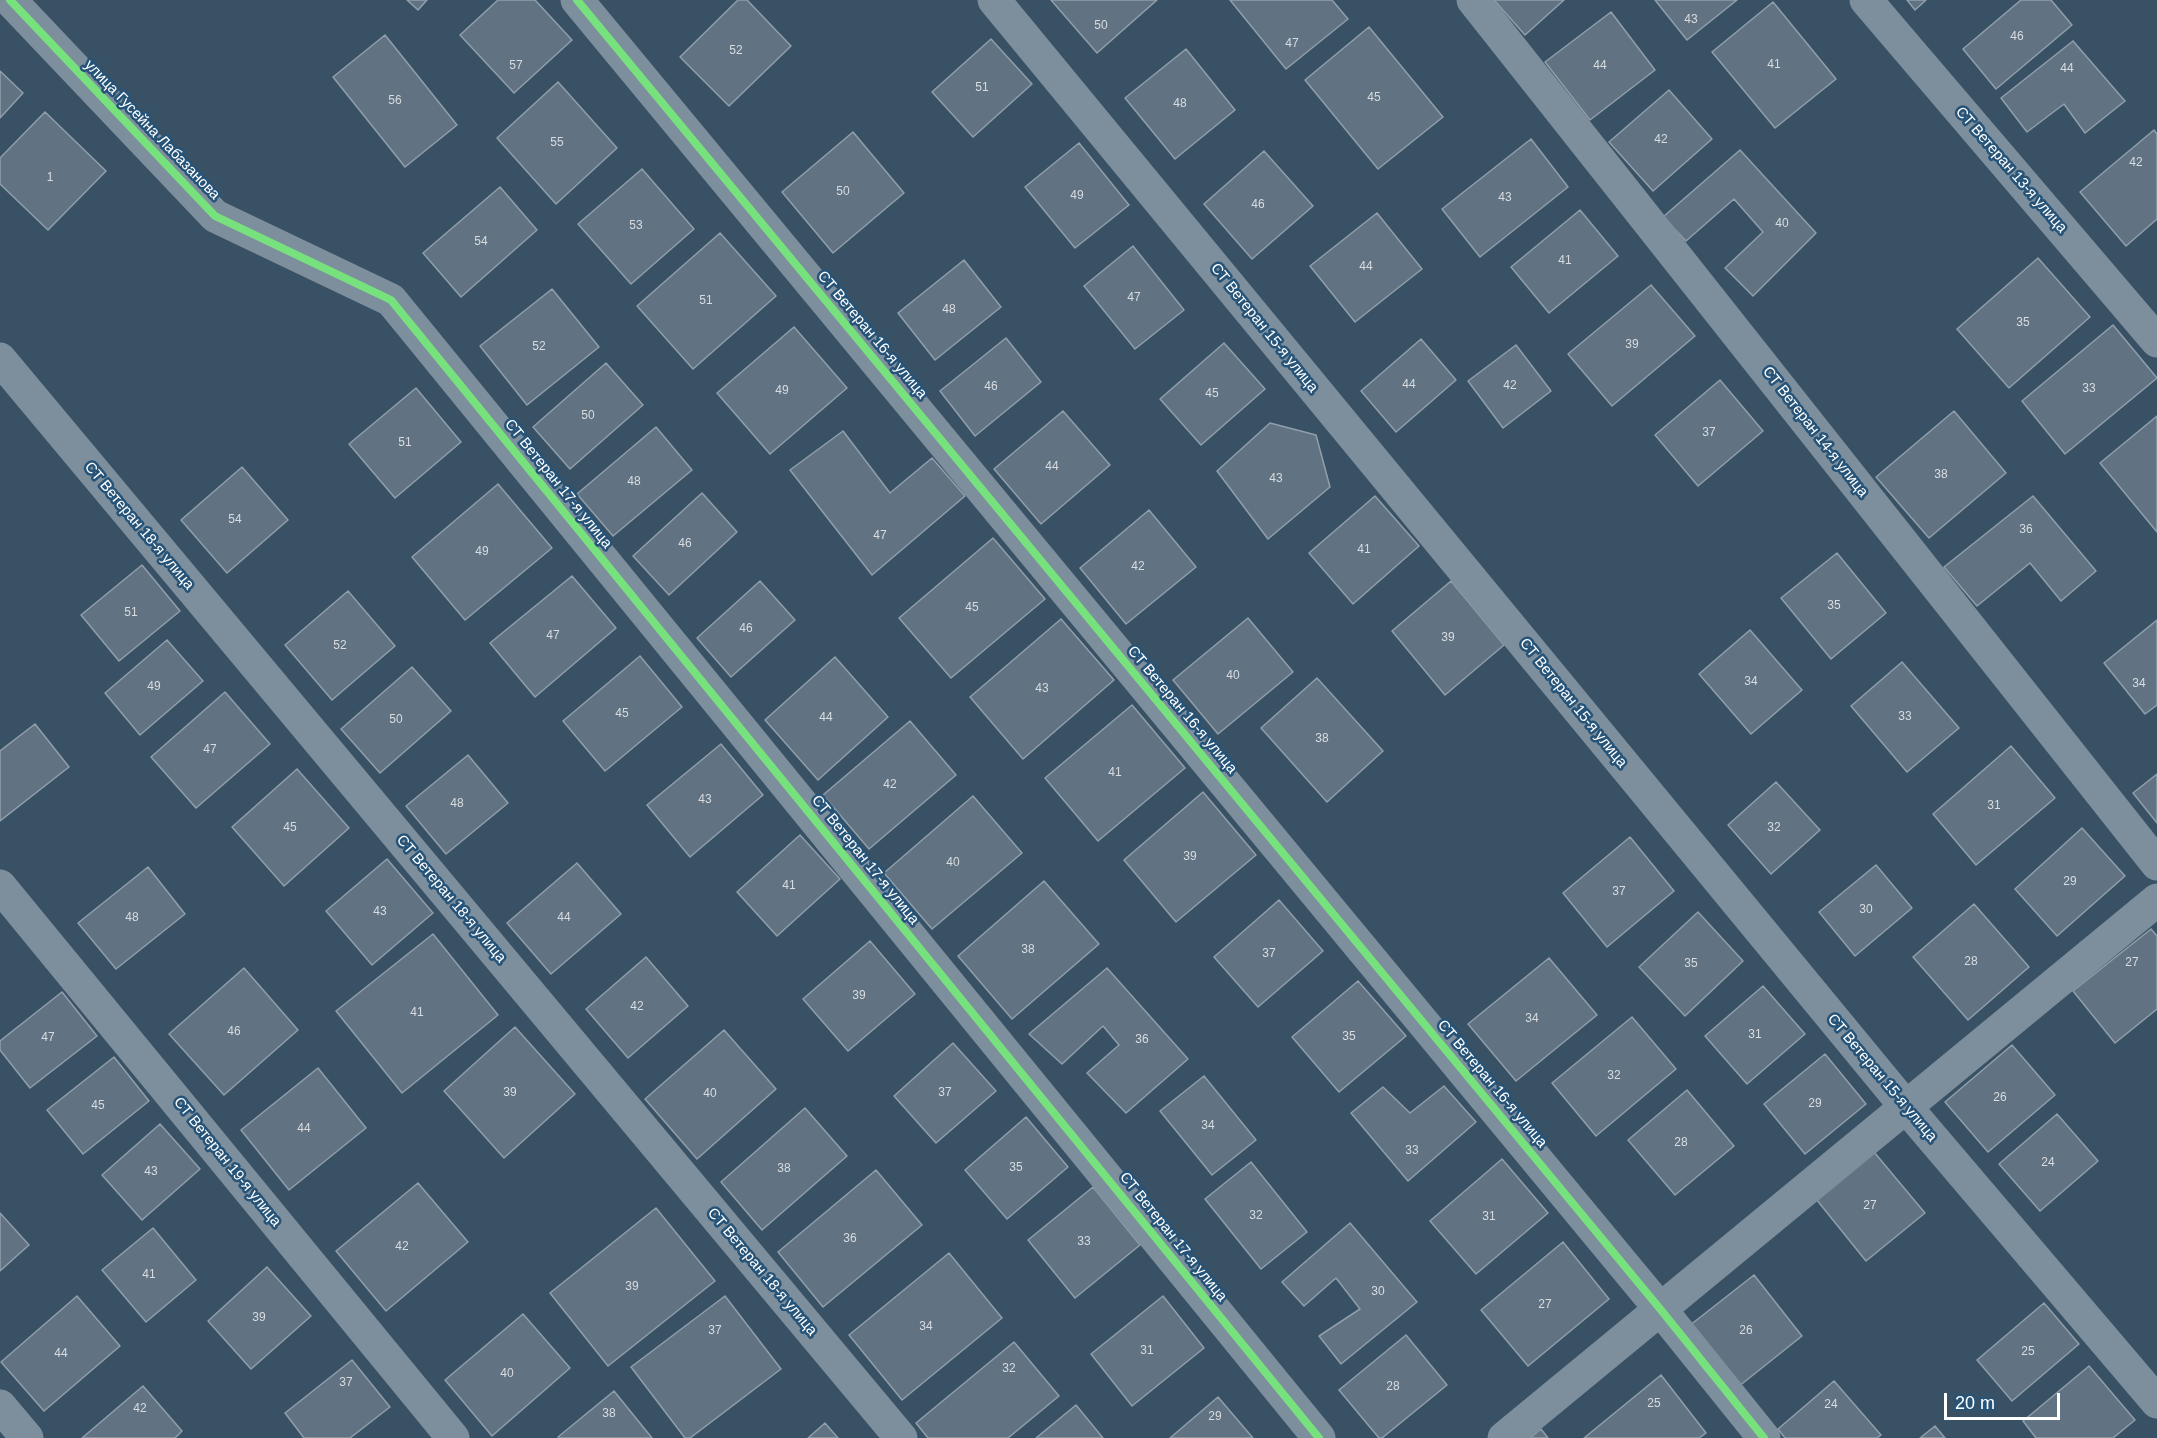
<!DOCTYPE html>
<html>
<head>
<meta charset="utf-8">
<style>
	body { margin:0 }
	#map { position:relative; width:2157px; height:1438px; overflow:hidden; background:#395165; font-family:Helvetica,sans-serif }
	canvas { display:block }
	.scale { position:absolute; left:1944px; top:1393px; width:116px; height:27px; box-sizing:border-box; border:3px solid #fff; border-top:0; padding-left:8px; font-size:18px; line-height:21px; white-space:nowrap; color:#fff; -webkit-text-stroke:4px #265378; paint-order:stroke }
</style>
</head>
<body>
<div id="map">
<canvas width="2157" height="1438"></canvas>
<div class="scale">20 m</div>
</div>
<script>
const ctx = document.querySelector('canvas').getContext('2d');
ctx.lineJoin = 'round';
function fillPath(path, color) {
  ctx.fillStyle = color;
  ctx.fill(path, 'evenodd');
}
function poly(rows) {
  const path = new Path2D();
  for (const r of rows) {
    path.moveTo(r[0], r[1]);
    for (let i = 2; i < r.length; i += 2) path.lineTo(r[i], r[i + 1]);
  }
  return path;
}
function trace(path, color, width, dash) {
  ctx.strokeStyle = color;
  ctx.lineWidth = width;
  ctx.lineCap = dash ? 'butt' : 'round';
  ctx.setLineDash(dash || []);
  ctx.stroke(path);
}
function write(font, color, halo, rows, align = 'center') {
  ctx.font = font + ' Helvetica,sans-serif';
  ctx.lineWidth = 5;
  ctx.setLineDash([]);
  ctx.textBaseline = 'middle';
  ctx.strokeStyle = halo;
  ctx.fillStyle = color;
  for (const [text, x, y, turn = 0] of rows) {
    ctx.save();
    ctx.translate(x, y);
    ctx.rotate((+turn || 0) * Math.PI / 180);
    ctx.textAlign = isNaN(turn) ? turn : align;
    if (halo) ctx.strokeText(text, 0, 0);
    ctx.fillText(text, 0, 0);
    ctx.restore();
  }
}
const building = poly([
	[407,0,427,0,418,10,407,0],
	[498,0,535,0,572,40,514,93,460,35,498,0],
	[738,0,747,0,791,46,729,106,680,57,738,0],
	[1051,0,1157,0,1097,53,1051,0],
	[1230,0,1332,0,1348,19,1286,69,1230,0],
	[1494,0,1564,0,1525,35,1494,0],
	[1655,0,1737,0,1687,40,1655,0],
	[1907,0,1926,0,1915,10,1907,0],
	[2021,0,2051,0,2072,25,1996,89,1963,49,2021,0],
	[1773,2,1836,79,1775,128,1712,52,1773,2],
	[1611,12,1655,70,1590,120,1545,62,1611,12],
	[1369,27,1443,117,1378,169,1305,80,1369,27],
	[385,35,457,125,405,167,333,77,385,35],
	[991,39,1032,84,973,137,932,92,991,39],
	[2073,41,2125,101,2085,133,2064,104,2027,132,2001,98,2073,41],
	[1186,49,1235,110,1175,159,1125,98,1186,49],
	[0,71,23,93,0,118,0,71],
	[558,82,617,148,556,204,497,138,558,82],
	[1669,90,1712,139,1653,191,1609,142,1669,90],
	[45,112,106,171,48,230,0,184,0,158,45,112],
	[2154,130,2157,134,2157,219,2126,246,2080,192,2154,130],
	[853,132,904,193,833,253,782,192,853,132],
	[1531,139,1568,187,1480,257,1442,209,1531,139],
	[1079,143,1129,205,1075,248,1025,187,1079,143],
	[1740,150,1816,233,1753,296,1725,268,1763,232,1734,199,1686,241,1663,217,1740,150],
	[1264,151,1313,206,1252,259,1204,204,1264,151],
	[642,169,694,229,631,284,578,224,642,169],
	[500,187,537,230,461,297,423,253,500,187],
	[1580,210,1618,256,1549,313,1511,267,1580,210],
	[1377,213,1422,269,1355,322,1310,266,1377,213],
	[720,233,776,296,693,369,637,306,720,233],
	[1133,246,1184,310,1135,349,1084,286,1133,246],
	[2038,258,2090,317,2009,388,1957,329,2038,258],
	[964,260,1001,307,935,360,898,313,964,260],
	[1651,285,1695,336,1612,406,1568,354,1651,285],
	[552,289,599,347,527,405,480,346,552,289],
	[2113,325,2157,378,2065,454,2022,401,2113,325],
	[794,327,847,388,770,454,717,393,794,327],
	[1006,338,1041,382,975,436,940,391,1006,338],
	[1421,339,1456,380,1396,432,1361,391,1421,339],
	[1224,343,1265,389,1201,445,1160,399,1224,343],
	[1516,345,1551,391,1503,428,1468,381,1516,345],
	[606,363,643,405,570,469,533,427,606,363],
	[1720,380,1763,431,1698,486,1655,435,1720,380],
	[416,388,461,442,395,498,349,444,416,388],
	[1063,411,1110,465,1041,524,994,469,1063,411],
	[1954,411,2006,473,1929,538,1876,477,1954,411],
	[2157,416,2157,532,2100,463,2157,416],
	[1270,423,1316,435,1330,487,1268,539,1217,471,1270,423],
	[656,427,692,470,613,536,577,494,656,427],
	[843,431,890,493,932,458,965,496,872,575,790,470,843,431],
	[242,467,288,520,227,573,181,520,242,467],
	[498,484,552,548,465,620,412,557,498,484],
	[702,493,737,532,669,595,633,556,702,493],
	[1375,496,1419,546,1353,604,1309,553,1375,496],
	[2033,496,2096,571,2061,601,2030,563,1977,606,1944,567,2033,496],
	[1149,510,1196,567,1126,624,1080,568,1149,510],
	[993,538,1045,599,951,678,899,618,993,538],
	[1837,553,1886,613,1831,659,1781,598,1837,553],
	[142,565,180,611,119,661,81,615,142,565],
	[572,576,616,628,535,697,490,643,572,576],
	[760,581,795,620,731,677,697,638,760,581],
	[1451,581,1504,645,1445,695,1392,631,1451,581],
	[348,591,395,646,332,700,285,645,348,591],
	[1248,618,1293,672,1218,734,1173,680,1248,618],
	[1061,619,1114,680,1023,759,970,697,1061,619],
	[2157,620,2157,705,2145,714,2104,663,2157,620],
	[1750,630,1802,690,1751,734,1699,674,1750,630],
	[167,640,203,681,140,735,105,693,167,640],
	[640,656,682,707,605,771,563,721,640,656],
	[835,657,888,717,818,780,765,720,835,657],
	[1902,662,1959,728,1907,772,1851,706,1902,662],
	[412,667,451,711,380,773,341,729,412,667],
	[1317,678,1383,751,1327,802,1261,728,1317,678],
	[225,692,270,744,196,808,151,757,225,692],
	[1132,705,1185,768,1098,841,1045,778,1132,705],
	[910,721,956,775,869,849,823,795,910,721],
	[35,724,69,767,0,821,0,751,35,724],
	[721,744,763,795,690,857,647,805,721,744],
	[2011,746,2055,798,1976,865,1933,814,2011,746],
	[468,755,508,803,446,854,406,806,468,755],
	[297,769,349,828,284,886,232,827,297,769],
	[2157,774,2157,823,2133,793,2157,774],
	[1776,782,1820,830,1771,874,1728,825,1776,782],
	[1203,792,1256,855,1176,922,1124,860,1203,792],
	[973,796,1022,853,932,929,884,873,973,796],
	[2082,828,2125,876,2057,936,2015,889,2082,828],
	[800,835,840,879,777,936,737,892,800,835],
	[1630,837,1674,891,1607,947,1563,893,1630,837],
	[387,859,433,913,372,965,326,911,387,859],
	[577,863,621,914,551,974,507,923,577,863],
	[1876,865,1912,908,1855,956,1819,912,1876,865],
	[148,867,185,914,116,969,78,923,148,867],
	[1044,881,1099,944,1012,1019,958,956,1044,881],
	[1279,900,1323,951,1258,1007,1214,957,1279,900],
	[1974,904,2029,967,1968,1020,1913,957,1974,904],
	[1698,912,1743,961,1685,1016,1639,967,1698,912],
	[2151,929,2157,936,2157,1009,2115,1043,2073,991,2151,929],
	[433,934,498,1015,402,1093,336,1011,433,934],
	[870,941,915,994,848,1051,803,999,870,941],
	[646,957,688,1006,628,1058,586,1009,646,957],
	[1549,958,1597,1015,1516,1081,1468,1024,1549,958],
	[244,968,298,1030,224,1095,169,1034,244,968],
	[1107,968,1188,1059,1126,1113,1087,1073,1119,1045,1103,1026,1062,1064,1029,1034,1107,968],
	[1358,981,1406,1036,1339,1092,1292,1037,1358,981],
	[1763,986,1805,1034,1747,1084,1705,1036,1763,986],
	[62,992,97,1036,30,1088,0,1050,0,1041,62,992],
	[1632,1017,1676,1069,1596,1136,1552,1083,1632,1017],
	[515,1027,575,1094,504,1158,444,1091,515,1027],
	[724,1030,776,1089,697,1159,645,1099,724,1030],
	[953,1043,996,1091,936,1143,894,1096,953,1043],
	[2012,1045,2055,1095,1988,1152,1945,1102,2012,1045],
	[1825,1054,1866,1104,1805,1154,1764,1104,1825,1054],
	[114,1057,149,1101,83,1154,47,1110,114,1057],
	[318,1068,366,1128,289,1190,241,1130,318,1068],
	[1204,1076,1256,1140,1212,1175,1160,1111,1204,1076],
	[1444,1086,1476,1122,1408,1181,1351,1113,1383,1087,1410,1113,1444,1086],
	[1687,1090,1734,1146,1675,1195,1628,1140,1687,1090],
	[805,1108,847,1156,762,1230,721,1182,805,1108],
	[2057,1114,2098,1161,2040,1211,1999,1164,2057,1114],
	[1026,1117,1068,1167,1007,1219,965,1170,1026,1117],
	[160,1124,200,1169,142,1220,102,1175,160,1124],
	[1874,1152,1925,1213,1866,1261,1816,1199,1874,1152],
	[1502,1159,1548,1213,1476,1274,1430,1221,1502,1159],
	[1251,1162,1307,1232,1261,1269,1205,1199,1251,1162],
	[876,1170,922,1225,823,1307,778,1252,876,1170],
	[418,1183,468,1242,386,1311,336,1251,418,1183],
	[1093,1187,1140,1245,1075,1298,1028,1240,1093,1187],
	[656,1208,715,1281,608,1366,550,1293,656,1208],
	[0,1213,29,1245,0,1271,0,1213],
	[1350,1223,1417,1302,1341,1364,1319,1336,1360,1309,1336,1278,1304,1306,1282,1282,1350,1223],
	[153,1228,196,1280,146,1322,102,1270,153,1228],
	[1563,1242,1609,1299,1528,1366,1481,1310,1563,1242],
	[949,1253,1002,1318,902,1400,849,1335,949,1253],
	[267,1267,311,1316,251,1369,208,1321,267,1267],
	[1754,1275,1802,1336,1738,1387,1689,1326,1754,1275],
	[77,1296,120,1346,44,1411,1,1362,77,1296],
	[725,1296,781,1369,690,1438,685,1438,631,1367,725,1296],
	[1163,1296,1204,1348,1132,1406,1091,1354,1163,1296],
	[2044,1303,2079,1344,2012,1401,1977,1360,2044,1303],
	[523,1314,570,1368,492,1436,445,1380,523,1314],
	[1406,1335,1447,1385,1382,1438,1379,1438,1339,1390,1406,1335],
	[1014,1342,1059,1396,1008,1438,928,1438,916,1423,1014,1342],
	[352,1360,390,1407,350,1438,304,1438,285,1413,352,1360],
	[2089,1366,2135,1420,2113,1438,2036,1438,2023,1421,2089,1366],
	[1661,1375,1706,1433,1699,1438,1584,1438,1661,1375],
	[1834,1381,1881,1435,1877,1438,1785,1438,1778,1429,1834,1381],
	[143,1386,182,1431,175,1438,82,1438,143,1386],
	[614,1391,652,1438,559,1438,558,1437,614,1391],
	[1218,1397,1253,1438,1170,1438,1218,1397],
	[1076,1405,1103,1438,1036,1438,1076,1405],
	[825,1423,838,1438,808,1438,825,1423],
	[1935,1426,1945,1438,1920,1438,1935,1426],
	[1541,1429,1548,1438,1530,1438,1541,1429]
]);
fillPath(building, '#617382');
trace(building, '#909fab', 1.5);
trace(poly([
	[10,0,215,216,391,300,1319,1438],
	[577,0,1661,1310,1764,1438],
	[994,0,1906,1107,2157,1402],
	[1473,0,2157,864],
	[1866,0,2157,341],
	[0,359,901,1438],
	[0,886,453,1438],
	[0,1406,27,1438],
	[1504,1438,2157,900]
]), '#7d8e9c', 33);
trace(poly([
	[10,0,215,216,391,300,1319,1438],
	[577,0,1661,1310,1764,1438]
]), '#77e17e', 8);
write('12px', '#d8dce0', null, [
	["43",1691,20],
	["50",1101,26],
	["46",2017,37],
	["47",1292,44],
	["52",736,51],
	["41",1774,65],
	["57",516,66],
	["44",1600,66],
	["44",2067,69],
	["51",982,88],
	["45",1374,98],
	["56",395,101],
	["48",1180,104],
	["42",1661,140],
	["55",557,143],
	["42",2136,163],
	["1",50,178],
	["50",843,192],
	["49",1077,196],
	["43",1505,198],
	["46",1258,205],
	["40",1782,224],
	["53",636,226],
	["54",481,242],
	["41",1565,261],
	["44",1366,267],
	["47",1134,298],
	["51",706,301],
	["48",949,310],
	["35",2023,323],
	["39",1632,345],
	["52",539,347],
	["44",1409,385],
	["42",1510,386],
	["46",991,387],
	["33",2089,389],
	["49",782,391],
	["45",1212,394],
	["50",588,416],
	["37",1709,433],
	["51",405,443],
	["44",1052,467],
	["38",1941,475],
	["43",1276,479],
	["48",634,482],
	["54",235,520],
	["36",2026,530],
	["47",880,536],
	["46",685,544],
	["41",1364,550],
	["49",482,552],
	["42",1138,567],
	["35",1834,606],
	["45",972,608],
	["51",131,613],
	["46",746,629],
	["47",553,636],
	["39",1448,638],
	["52",340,646],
	["40",1233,676],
	["34",1751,682],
	["34",2139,684],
	["49",154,687],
	["43",1042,689],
	["45",622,714],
	["33",1905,717],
	["44",826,718],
	["50",396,720],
	["38",1322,739],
	["47",210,750],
	["41",1115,773],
	["42",890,785],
	["43",705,800],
	["48",457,804],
	["31",1994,806],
	["45",290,828],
	["32",1774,828],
	["39",1190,857],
	["40",953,863],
	["29",2070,882],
	["41",789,886],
	["37",1619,892],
	["30",1866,910],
	["43",380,912],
	["48",132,918],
	["44",564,918],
	["38",1028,950],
	["37",1269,954],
	["28",1971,962],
	["27",2132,963],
	["35",1691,964],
	["39",859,996],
	["42",637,1007],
	["41",417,1013],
	["34",1532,1019],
	["46",234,1032],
	["31",1755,1035],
	["35",1349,1037],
	["47",48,1038],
	["36",1142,1040],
	["32",1614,1076],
	["39",510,1093],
	["37",945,1093],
	["40",710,1094],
	["26",2000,1098],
	["29",1815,1104],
	["45",98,1106],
	["34",1208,1126],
	["44",304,1129],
	["28",1681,1143],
	["33",1412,1151],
	["24",2048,1163],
	["35",1016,1168],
	["38",784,1169],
	["43",151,1172],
	["27",1870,1206],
	["32",1256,1216],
	["31",1489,1217],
	["36",850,1239],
	["33",1084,1242],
	["42",402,1247],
	["41",149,1275],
	["39",632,1287],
	["30",1378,1292],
	["27",1545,1305],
	["39",259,1318],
	["34",926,1327],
	["37",715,1331],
	["26",1746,1331],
	["31",1147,1351],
	["25",2028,1352],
	["44",61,1354],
	["32",1009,1369],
	["40",507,1374],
	["37",346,1383],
	["28",1393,1387],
	["25",1654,1404],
	["24",1831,1405],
	["42",140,1409],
	["38",609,1414],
	["29",1215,1417]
]);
write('15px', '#fff', '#265378', [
	["улица Гусейна Лабазанова",152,130,46],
	["СТ Ветеран 13-я улица",2011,170,49],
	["СТ Ветеран 15-я улица",1264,328,51],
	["СТ Ветеран 16-я улица",872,335,50],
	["СТ Ветеран 14-я улица",1815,432,52],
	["СТ Ветеран 17-я улица",558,484,51],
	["СТ Ветеран 18-я улица",139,526,50],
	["СТ Ветеран 15-я улица",1573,703,51],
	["СТ Ветеран 16-я улица",1182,710,50],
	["СТ Ветеран 17-я улица",865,860,51],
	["СТ Ветеран 18-я улица",451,899,50],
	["СТ Ветеран 15-я улица",1882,1078,50],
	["СТ Ветеран 16-я улица",1492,1084,50],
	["СТ Ветеран 19-я улица",227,1162,51],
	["СТ Ветеран 17-я улица",1173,1237,51],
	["СТ Ветеран 18-я улица",762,1272,50]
]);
</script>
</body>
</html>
